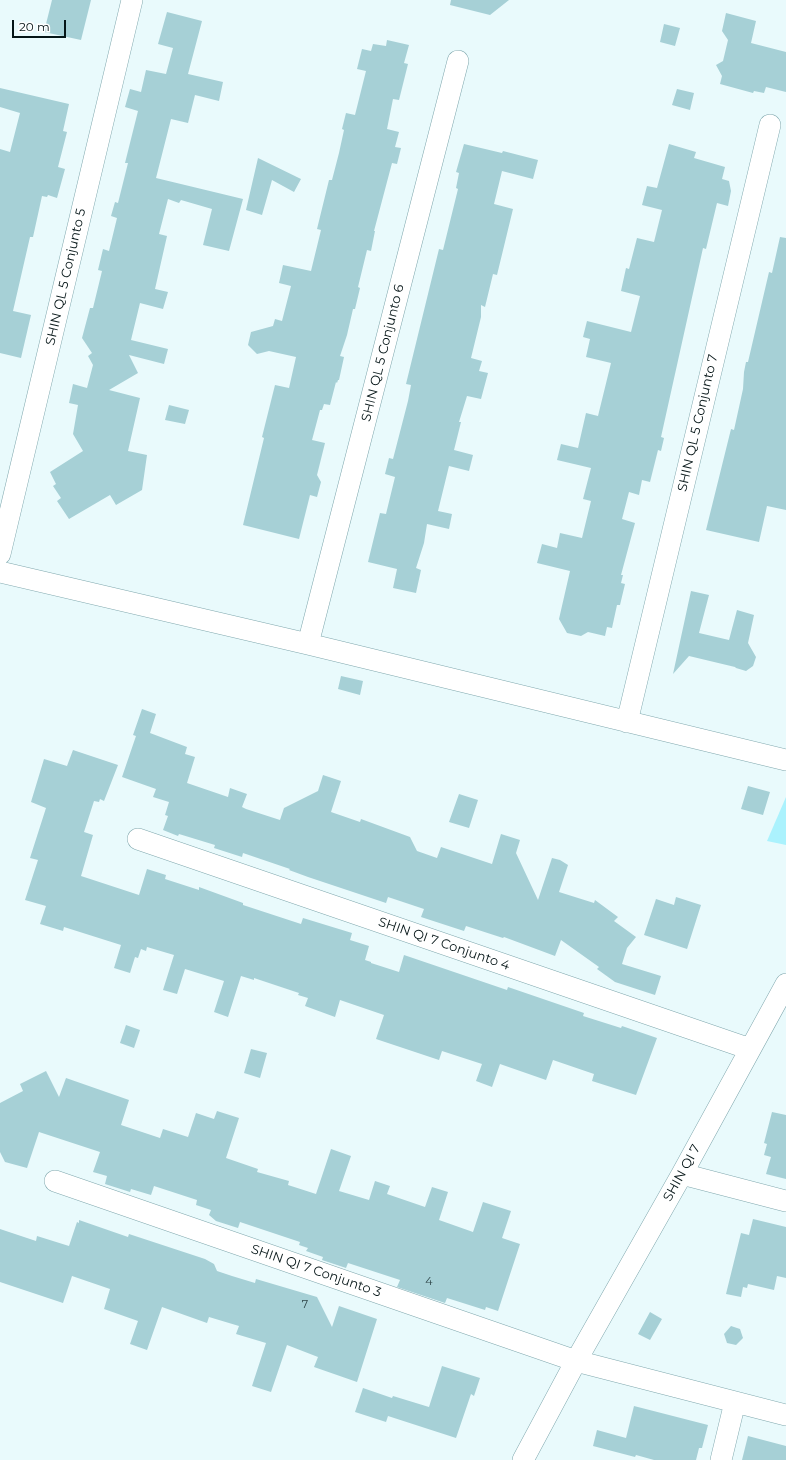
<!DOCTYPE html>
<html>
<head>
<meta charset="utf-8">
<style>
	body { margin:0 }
	#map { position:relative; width:786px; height:1460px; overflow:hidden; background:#e9fafc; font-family:Montserrat,sans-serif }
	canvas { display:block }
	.scale { position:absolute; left:12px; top:20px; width:54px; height:18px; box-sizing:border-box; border:2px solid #051517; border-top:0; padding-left:5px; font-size:12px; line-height:14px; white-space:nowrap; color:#051517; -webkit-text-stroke:3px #fff; paint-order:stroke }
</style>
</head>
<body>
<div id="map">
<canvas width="786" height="1460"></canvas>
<div class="scale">20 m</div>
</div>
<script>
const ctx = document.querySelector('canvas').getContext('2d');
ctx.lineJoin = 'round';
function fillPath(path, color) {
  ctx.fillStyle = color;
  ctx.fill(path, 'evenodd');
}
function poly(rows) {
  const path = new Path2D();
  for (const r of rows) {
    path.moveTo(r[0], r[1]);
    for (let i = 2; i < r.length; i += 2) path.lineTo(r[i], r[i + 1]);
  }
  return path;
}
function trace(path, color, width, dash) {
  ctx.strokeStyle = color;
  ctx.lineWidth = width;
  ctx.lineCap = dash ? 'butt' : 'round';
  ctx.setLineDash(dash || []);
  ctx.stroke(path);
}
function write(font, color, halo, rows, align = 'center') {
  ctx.font = font + ' Montserrat,sans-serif';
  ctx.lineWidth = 3.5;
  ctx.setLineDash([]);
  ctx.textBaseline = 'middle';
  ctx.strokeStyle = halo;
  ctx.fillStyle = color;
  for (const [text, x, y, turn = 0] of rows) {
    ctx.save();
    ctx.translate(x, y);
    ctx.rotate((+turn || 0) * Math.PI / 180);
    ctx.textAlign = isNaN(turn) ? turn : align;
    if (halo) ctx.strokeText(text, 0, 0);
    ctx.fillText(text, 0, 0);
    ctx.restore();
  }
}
fillPath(poly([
	[786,797,786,845,767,841]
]), '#abf2fd');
fillPath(poly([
	[52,0,91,0,81,40,44,32],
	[451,0,509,0,490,15,450,5],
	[167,12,202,21,188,74,223,82,219,101,195,95,188,123,171,119,156,178,243,199,229,251,203,245,212,209,181,200,179,203,168,199,159,234,167,236,155,289,168,292,163,309,140,303,131,340,168,349,164,364,129,355,138,373,109,390,140,398,128,451,147,455,142,490,116,505,110,495,69,519,57,501,61,498,53,486,56,484,50,472,83,451,73,434,78,405,69,403,73,384,87,388,93,365,88,356,92,353,82,338,90,308,93,308,102,271,98,270,103,249,109,251,117,218,111,216,115,202,118,203,128,163,125,163,138,111,125,107,130,89,141,92,146,70,166,74,173,48,158,44],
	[726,13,756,21,751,43,786,52,786,92,766,87,764,93,754,91,753,93,720,84,722,76,716,65,723,61,728,40,722,31],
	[664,24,680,28,675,46,660,42],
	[387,40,409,45,404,63,408,64,399,100,393,99,387,129,399,132,395,147,401,148,397,164,392,163,374,231,375,231,371,251,367,250,358,287,360,288,355,309,353,309,347,335,340,356,344,357,339,380,338,380,337,383,336,382,330,405,324,404,322,410,320,410,312,440,325,443,317,475,321,482,317,497,310,495,299,539,243,525,264,438,262,437,275,385,289,388,296,357,269,351,257,354,248,345,251,332,273,326,275,319,282,321,291,286,279,283,283,265,311,271,321,230,317,229,329,180,332,180,339,153,344,130,342,129,346,113,355,115,366,71,357,69,362,49,371,51,373,44,386,46],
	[0,88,69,104,63,131,67,132,58,167,65,169,57,198,48,195,47,197,42,196,33,237,30,237,13,311,31,315,21,358,0,353,0,149,10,152,20,113,0,107],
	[677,89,694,93,690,110,672,105],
	[464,144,502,153,503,151,538,160,533,179,502,171,494,204,513,209,497,275,493,274,485,307,481,305,481,317,471,358,482,361,479,371,488,373,481,399,467,396,459,422,461,422,454,450,473,455,469,471,449,466,438,511,452,514,449,529,427,524,424,543,416,568,421,570,416,593,393,588,397,569,368,562,380,513,386,514,395,477,385,474,389,458,393,459,408,401,411,385,406,384,439,249,443,250,458,189,456,188,459,173,456,172],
	[669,144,696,152,694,158,725,167,722,179,729,181,731,191,728,206,717,203,706,249,703,248,661,437,664,438,661,451,658,450,650,482,642,480,639,495,629,492,622,519,635,523,621,575,623,575,621,583,625,584,620,605,617,605,612,628,607,627,605,636,588,632,581,636,567,633,559,619,570,571,537,563,542,544,557,548,560,533,582,538,591,501,583,499,591,468,557,460,561,444,578,448,586,413,598,416,611,363,586,357,590,339,583,337,587,321,631,332,640,296,621,291,626,268,629,269,637,238,654,242,662,210,642,205,647,186,657,188],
	[258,158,301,179,294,192,272,180,262,215,246,210],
	[780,237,786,238,786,510,767,506,759,542,706,530,731,429,734,430,743,389,744,372,746,362,748,362,769,272,772,273],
	[169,405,189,410,185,424,165,420],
	[691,591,709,595,699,633,729,640,737,610,754,615,748,643,756,657,753,666,746,671,736,668,735,667,689,656,673,674],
	[341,676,363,681,360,695,338,689],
	[142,709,156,714,150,733,187,747,185,754,195,757,187,783,228,797,230,788,247,794,242,807,246,809,280,820,284,808,318,791,323,775,341,781,331,812,360,822,361,819,410,837,417,851,437,858,441,847,492,864,501,834,520,840,516,853,538,900,552,858,560,860,568,865,559,892,594,903,595,900,618,917,614,921,636,937,627,948,622,964,661,976,655,995,615,982,597,969,599,967,561,940,555,956,504,937,503,938,466,926,464,931,421,917,424,909,388,897,386,903,308,877,289,870,290,869,243,853,242,857,214,848,215,845,179,834,178,836,163,830,168,816,165,815,169,802,153,797,156,789,122,777,136,736,133,735],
	[73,750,118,765,104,801,100,799,99,802,94,801,84,832,93,835,81,876,139,895,147,869,166,875,165,879,199,890,199,887,243,903,243,905,301,924,303,918,352,933,350,940,369,946,365,960,371,962,371,963,399,972,404,955,507,990,508,987,584,1013,583,1016,621,1028,622,1026,657,1038,636,1095,592,1081,594,1074,553,1060,546,1080,500,1064,492,1087,476,1081,482,1064,442,1051,439,1060,376,1039,384,1015,340,1000,335,1017,305,1006,308,998,298,995,299,993,254,978,254,980,241,976,228,1017,214,1012,224,981,185,969,177,994,163,990,174,955,147,947,146,951,141,949,138,958,135,957,130,973,114,968,121,945,64,927,63,931,40,924,46,906,25,900,38,860,30,858,46,808,31,802,44,759,67,766],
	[748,786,770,792,763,815,741,809],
	[459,794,478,800,469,828,449,822],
	[676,897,701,905,687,949,644,935,656,899,674,905],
	[126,1025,140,1030,134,1048,120,1043],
	[251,1049,267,1053,260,1078,244,1073],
	[46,1071,59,1097,66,1078,129,1100,121,1125,160,1138,163,1129,188,1137,196,1113,214,1119,217,1111,239,1118,226,1158,258,1169,257,1172,289,1181,288,1185,316,1194,331,1149,351,1156,339,1191,369,1200,375,1181,390,1186,387,1194,425,1207,432,1187,448,1192,439,1220,473,1232,483,1202,511,1211,502,1238,520,1244,498,1311,486,1307,485,1310,447,1298,445,1303,397,1287,400,1280,348,1263,346,1268,322,1260,323,1257,306,1251,308,1248,299,1245,300,1242,240,1222,238,1228,216,1221,209,1215,211,1210,196,1205,197,1200,154,1186,151,1195,131,1189,130,1192,105,1184,107,1176,93,1172,100,1152,39,1132,27,1168,5,1162,0,1152,0,1103,23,1091,20,1084],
	[772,1112,786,1115,786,1179,766,1174,771,1157,764,1155,767,1144,764,1143],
	[753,1219,786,1227,786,1278,777,1276,774,1290,748,1284,747,1288,743,1287,741,1297,726,1294,741,1233,749,1235],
	[79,1220,128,1237,129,1234,205,1259,214,1264,217,1271,232,1276,255,1283,256,1279,317,1297,332,1327,339,1306,377,1319,357,1382,314,1367,318,1357,287,1345,271,1392,252,1386,266,1343,236,1334,239,1326,209,1317,207,1323,162,1307,147,1350,130,1344,138,1321,104,1309,110,1289,72,1276,63,1303,0,1282,0,1229,36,1241,37,1236,69,1246,77,1222,79,1223],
	[650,1312,662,1319,650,1340,638,1334],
	[731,1326,740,1329,743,1338,736,1345,727,1343,724,1334],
	[442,1366,480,1378,474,1396,471,1394,456,1438,388,1416,386,1422,355,1412,363,1388,392,1398,393,1396,429,1407],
	[634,1406,708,1425,702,1448,699,1448,696,1460,654,1460,636,1455,635,1457,593,1446,597,1430,626,1438],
	[748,1436,786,1446,786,1460,742,1460]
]), '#a6d0d6');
const minor = poly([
	[0,554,132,0],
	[0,572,308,644,786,760],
	[308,644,458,61],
	[627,722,770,125],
	[138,839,750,1049],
	[682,1174,786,1201],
	[55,1181,576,1361,786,1415],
	[523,1460,576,1361,682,1174,786,984],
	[721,1460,735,1402]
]);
trace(minor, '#80a8ae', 22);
trace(minor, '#fff', 21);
write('11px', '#2d4447', null, [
	["4",429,1282],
	["7",305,1305]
]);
write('13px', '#051517', '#fff', [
	["SHIN QL 5 Conjunto 5",66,277,-77],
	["SHIN QL 5 Conjunto 6",383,353,-76],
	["SHIN QL 5 Conjunto 7",698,423,-77],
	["SHIN QI 7 Conjunto 4",444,944,19],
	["SHIN QI 7",682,1173,-61],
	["SHIN QI 7 Conjunto 3",316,1271,19]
]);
</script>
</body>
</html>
